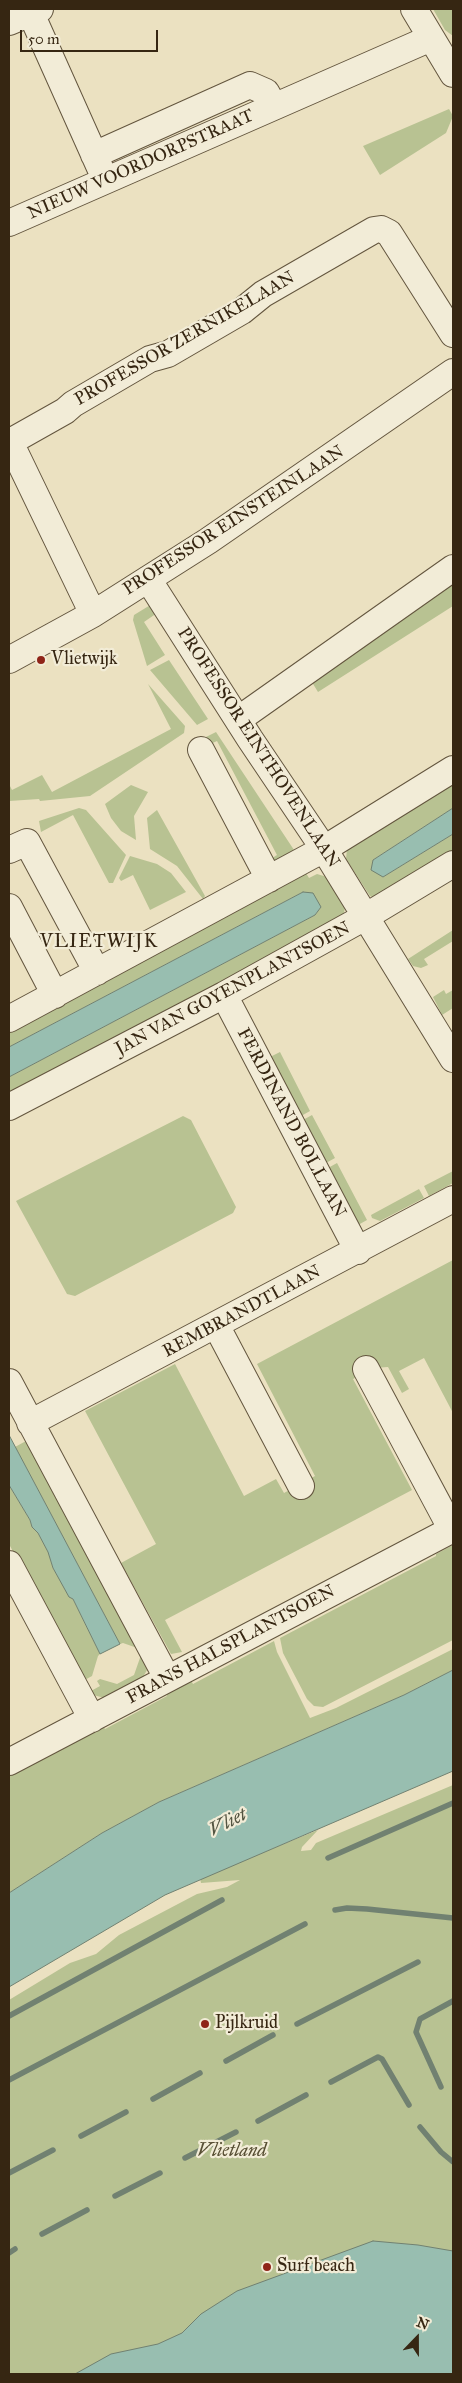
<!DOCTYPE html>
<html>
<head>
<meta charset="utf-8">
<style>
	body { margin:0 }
	#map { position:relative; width:462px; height:2383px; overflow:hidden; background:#ebe1c1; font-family:"IM FELL Great Primer",serif }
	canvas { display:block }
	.frame { position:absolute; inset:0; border:10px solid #362612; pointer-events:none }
	.north { position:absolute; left:392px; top:2313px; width:50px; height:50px; -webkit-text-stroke:4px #f2ecd7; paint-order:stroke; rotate:22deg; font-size:14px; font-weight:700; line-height:20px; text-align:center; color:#362612 }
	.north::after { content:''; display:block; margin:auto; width:18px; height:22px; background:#362612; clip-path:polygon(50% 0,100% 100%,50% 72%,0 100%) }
	.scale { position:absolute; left:20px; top:30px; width:138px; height:22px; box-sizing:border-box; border:2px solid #362612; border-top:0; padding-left:6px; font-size:15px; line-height:18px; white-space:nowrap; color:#362612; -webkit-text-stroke:4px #f2ecd7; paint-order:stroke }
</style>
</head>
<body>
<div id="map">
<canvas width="462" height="2383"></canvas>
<div class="frame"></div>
<div class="north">N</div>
<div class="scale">50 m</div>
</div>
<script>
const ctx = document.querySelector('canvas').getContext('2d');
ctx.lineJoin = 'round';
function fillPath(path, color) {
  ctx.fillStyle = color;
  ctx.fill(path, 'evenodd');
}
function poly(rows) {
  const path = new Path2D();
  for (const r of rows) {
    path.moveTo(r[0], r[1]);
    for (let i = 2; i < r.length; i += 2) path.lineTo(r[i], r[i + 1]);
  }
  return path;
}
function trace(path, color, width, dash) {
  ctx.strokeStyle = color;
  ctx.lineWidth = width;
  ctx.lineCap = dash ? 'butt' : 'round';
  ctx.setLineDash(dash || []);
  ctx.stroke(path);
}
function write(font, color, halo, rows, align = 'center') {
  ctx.font = font + ' "IM FELL Great Primer",serif';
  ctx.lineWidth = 4.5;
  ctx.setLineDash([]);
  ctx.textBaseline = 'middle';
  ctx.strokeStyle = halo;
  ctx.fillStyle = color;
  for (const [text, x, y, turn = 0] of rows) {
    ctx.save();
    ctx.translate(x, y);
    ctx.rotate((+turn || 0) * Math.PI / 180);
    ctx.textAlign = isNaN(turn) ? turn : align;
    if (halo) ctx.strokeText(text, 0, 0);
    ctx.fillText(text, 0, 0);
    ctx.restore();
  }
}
fillPath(poly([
	[433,9,453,9,453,36,445,30],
	[449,109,453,116,446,133,380,175,363,146],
	[453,576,453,606,318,692,310,679],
	[152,604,157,613,144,622,165,655,147,666,133,620,134,615],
	[169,660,208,719,197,725,150,670],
	[148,684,185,726,184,733,90,796,40,801,39,799,9,801,9,784,12,790,42,775,52,792,171,729],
	[216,732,296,853,270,867,266,862,277,855,217,741,191,753,192,744],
	[453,776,453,808,373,860,383,877,453,834,453,857,374,898,370,896,346,859,347,849],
	[131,785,148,792,134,816,136,840,121,831,111,818,105,804],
	[79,808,86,810,126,855,113,883,109,883,73,815,41,832,39,821],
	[157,810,205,896,203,899,177,866,150,849,147,818],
	[130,856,157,864,171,873,186,892,150,910,133,875,121,881,119,878],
	[306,873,309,878,317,874,327,877,345,908,343,917,9,1095,9,1077,315,915,321,907,303,892,9,1047,9,1030],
	[453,930,453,941,424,959,428,965,421,968,413,966,408,959],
	[444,990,446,994,453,990,453,1008,442,1015,433,997],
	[280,1052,310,1111,301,1116,270,1057],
	[312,1115,335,1158,326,1163,303,1120],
	[183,1116,191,1120,236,1207,233,1213,75,1296,67,1294,16,1201],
	[337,1163,367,1220,358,1225,328,1168],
	[453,1171,453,1183,429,1196,424,1186],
	[419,1189,424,1198,380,1221,372,1218,371,1215],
	[453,1260,453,1413,424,1358,399,1371,409,1389,402,1393,388,1367,374,1368,353,1379,412,1490,165,1620,182,1652,171,1654,121,1563,156,1544,85,1411,175,1364,244,1496,276,1479,284,1493,315,1476,257,1364],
	[26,1441,143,1650,123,1643,120,1644,15,1447],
	[9,1485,30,1520,32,1527,38,1533,49,1552,53,1568,73,1599,100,1654,98,1656,92,1676,81,1682,9,1544],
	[453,1545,453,1640,323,1707,314,1706,307,1699,283,1653,280,1638,436,1556,436,1554],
	[274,1641,277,1652,310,1718,336,1708,453,1649,453,1670,404,1695,159,1802,102,1833,9,1893,9,1770,102,1724,105,1729,167,1696,165,1690,189,1677,193,1684],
	[141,1655,147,1670,143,1677,105,1698,93,1695,91,1691,100,1686,97,1681,100,1679,117,1684,134,1675],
	[453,1785,453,2374,9,2374,9,2000,70,1963,96,1954,119,1935,197,1894,227,1887,240,1880,201,1883,200,1878,318,1830,302,1847,301,1851,311,1850,316,1843]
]), '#b8c292');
const water = poly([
	[453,808,453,834,383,877,371,870,373,860,453,808],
	[303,892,313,893,321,907,315,915,9,1077,9,1047,303,892],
	[9,1435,120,1644,100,1654,73,1599,69,1597,53,1568,48,1552,38,1533,32,1527,30,1520,9,1485,9,1435],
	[453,1670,453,1771,165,1895,9,1987,9,1893,102,1833,159,1802,404,1695,453,1670],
	[373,2241,418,2245,453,2251,453,2374,75,2374,111,2354,158,2344,182,2333,201,2314,237,2291,373,2241]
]);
fillPath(water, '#98beb0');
trace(water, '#718171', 1);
trace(poly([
	[328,1858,453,1803],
	[335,1910,347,1908,367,1909,453,1918],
	[9,2016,222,1900],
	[297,2024,418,1962],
	[226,2061,273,2035],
	[9,2080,305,1924],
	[331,2082,378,2057,382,2059,409,2105],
	[441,2087,416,2032,420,2019,453,2001],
	[153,2099,200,2073],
	[258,2121,306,2095],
	[420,2127,441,2152,453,2162],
	[81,2136,126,2112],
	[185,2158,236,2132],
	[9,2173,53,2150],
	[115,2196,160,2173],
	[42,2234,87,2210],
	[9,2253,15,2249]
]), '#718171', 5.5);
const minor = poly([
	[29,9,101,170],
	[414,9,453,74],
	[9,22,40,9],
	[94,155,250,85,266,92,274,106],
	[9,223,431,38],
	[9,440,93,614],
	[10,442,65,411,73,404,150,359,168,354,242,311,263,294,374,230,381,229,389,233,453,334],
	[148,579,250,739,324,849,453,1059],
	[9,660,93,614,208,541,453,372],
	[239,719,453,568],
	[201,750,269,879],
	[9,850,27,842,97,972],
	[9,907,55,995],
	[224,995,358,1251],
	[9,1019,324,849,453,769],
	[9,1107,224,995,365,917,453,864],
	[216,1325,301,1486],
	[366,1369,452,1530],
	[9,1382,167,1678],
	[30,1423,453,1199],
	[9,1564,92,1719],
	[9,1762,453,1529]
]);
trace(minor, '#63553e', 28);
trace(minor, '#f2ecd7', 26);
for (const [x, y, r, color] of [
	[41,660,5,"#8f2418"],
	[205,2024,5,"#8f2418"],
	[267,2267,5,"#8f2418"]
]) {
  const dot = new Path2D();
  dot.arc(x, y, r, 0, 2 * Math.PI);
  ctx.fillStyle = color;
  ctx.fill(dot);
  trace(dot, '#f2ecd7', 2);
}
write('18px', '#362612', '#f2ecd7', [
	["NIEUW VOORDORPSTRAAT",141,165,-24],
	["PROFESSOR ZERNIKELAAN",185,339,-30],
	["PROFESSOR EINSTEINLAAN",234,521,-33],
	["PROFESSOR EINTHOVENLAAN",258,748,57],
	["JAN VAN GOYENPLANTSOEN",233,989,-28],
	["FERDINAND BOLLAAN",291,1123,62],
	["REMBRANDTLAAN",242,1312,-28],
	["FRANS HALSPLANTSOEN",231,1645,-28]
]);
write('18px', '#362612', '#f2ecd7', [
	["Vlietwijk",51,660],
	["Pijlkruid",215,2024],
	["Surf beach",277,2267]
], 'left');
write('italic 18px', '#564d32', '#f2ecd7', [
	["Vlietland",232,2152]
]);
ctx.letterSpacing = '1px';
write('19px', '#362612', '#f2ecd7', [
	["VLIETWIJK",99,942]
]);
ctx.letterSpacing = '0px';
write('italic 19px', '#535441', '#f2ecd7', [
	["Vliet",228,1823,-27]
]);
</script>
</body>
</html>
